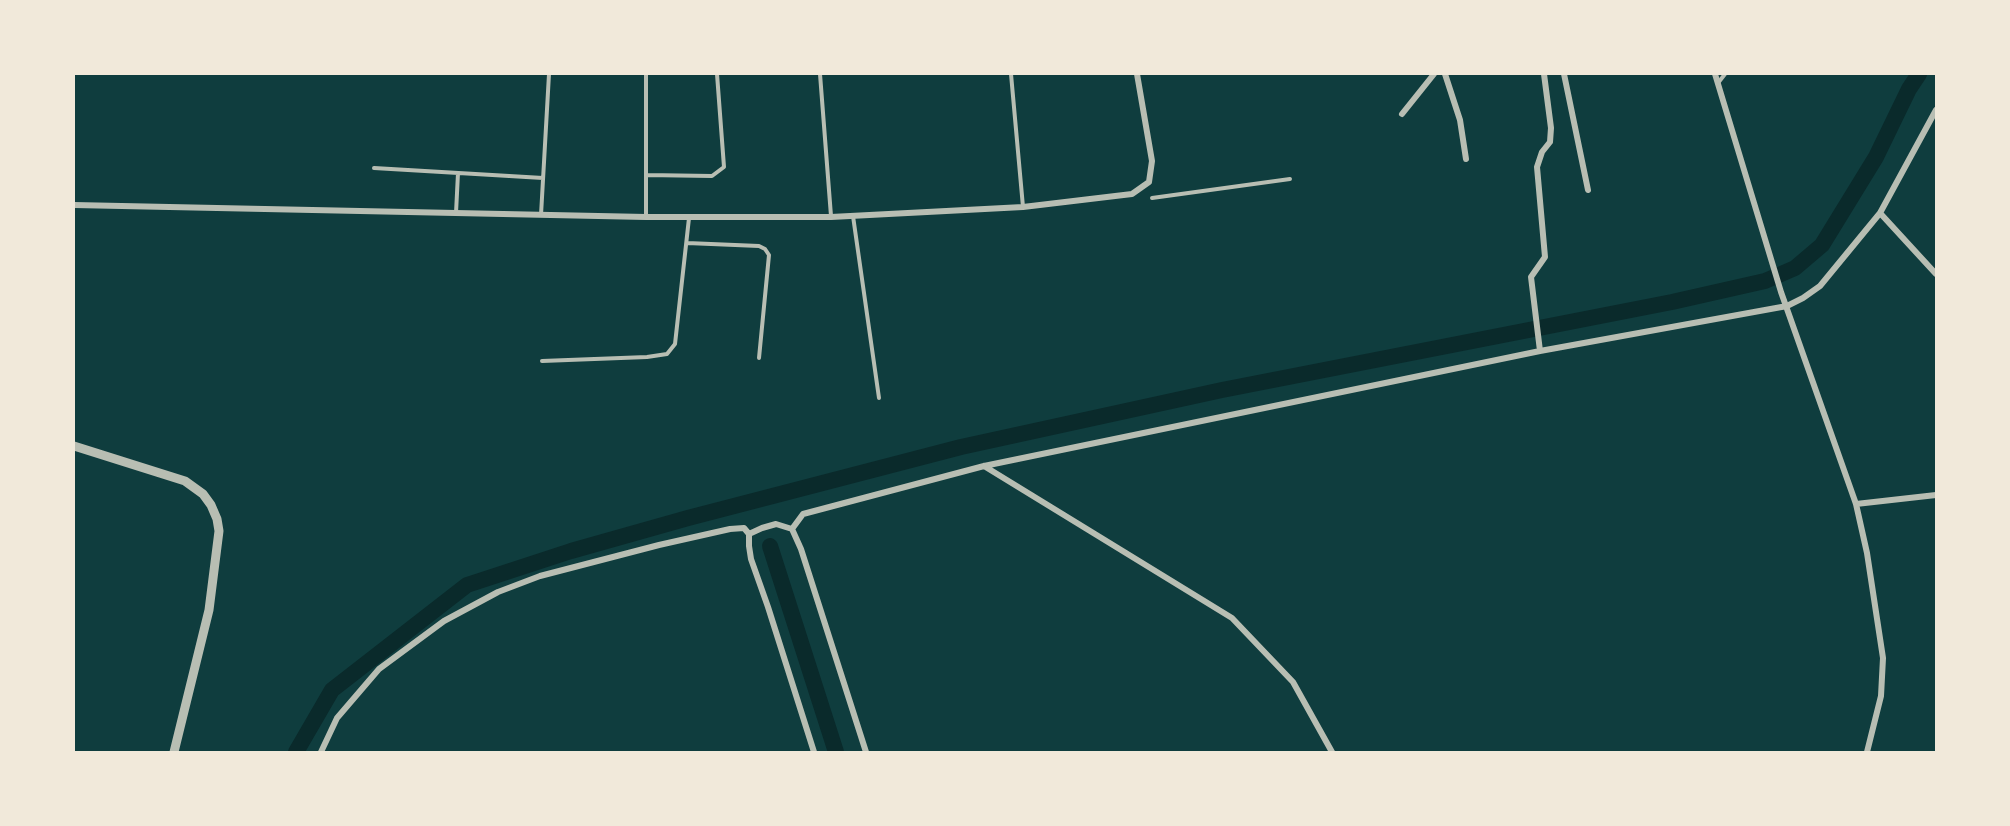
<!DOCTYPE html>
<html>
<head>
<meta charset="utf-8">
<style>
	body { margin:0 }
	#map { position:relative; width:2010px; height:826px; overflow:hidden; background:#0f3d3e; font-family:"Alegreya Sans",sans-serif }
	canvas { display:block }
	.frame { position:absolute; inset:0; border:75px solid #f1e9da; pointer-events:none }
</style>
</head>
<body>
<div id="map">
<canvas width="2010" height="826"></canvas>
<div class="frame"></div>
</div>
<script>
const ctx = document.querySelector('canvas').getContext('2d');
ctx.lineJoin = 'round';
function poly(rows) {
  const path = new Path2D();
  for (const r of rows) {
    path.moveTo(r[0], r[1]);
    for (let i = 2; i < r.length; i += 2) path.lineTo(r[i], r[i + 1]);
  }
  return path;
}
function trace(path, color, width, dash) {
  ctx.strokeStyle = color;
  ctx.lineWidth = width;
  ctx.lineCap = dash ? 'butt' : 'round';
  ctx.setLineDash(dash || []);
  ctx.stroke(path);
}
trace(poly([
	[770,546,836,752],
	[296,752,332,690,467,585,571,551,688,518,961,447,1222,390,1672,302,1765,281,1795,268,1822,245,1876,157,1909,89,1919,74]
]), '#0a2a2b', 16);
trace(poly([
	[820,74,831,216],
	[1011,74,1023,207],
	[1718,83,1725,74],
	[374,168,543,178],
	[646,175,712,176,724,167,717,74],
	[1152,198,1290,179],
	[456,213,458,173],
	[541,215,549,74],
	[646,216,646,74],
	[853,216,879,398],
	[687,243,759,246,765,249,769,255,759,358],
	[542,361,647,357,667,354,675,344,689,218]
]), '#b8beb3', 4);
trace(poly([
	[1445,74,1460,120,1466,159],
	[1564,74,1588,190],
	[1715,74,1781,292,1856,504,1867,553,1883,658,1881,696,1867,752],
	[1402,114,1434,74],
	[74,205,646,217,831,217,1023,207,1132,194,1149,182,1152,161,1137,74],
	[1880,213,1936,274],
	[1540,351,1531,277,1545,257,1537,167,1542,152,1550,142,1551,128,1544,74],
	[984,466,1232,618,1293,682,1332,752],
	[1856,504,1936,495],
	[792,529,803,514,984,466,1540,351,1787,306,1803,298,1820,286,1880,213,1936,110],
	[792,529,776,524,762,528,749,534,749,546,751,559,768,607,814,752],
	[792,529,801,549,866,752],
	[321,752,337,718,379,669,444,621,498,592,540,576,659,545,730,529,744,528,749,534]
]), '#b8beb3', 6);
trace(poly([
	[74,446,185,481,203,494,211,505,217,519,219,531,209,610,174,752]
]), '#b8beb3', 9);
</script>
</body>
</html>
